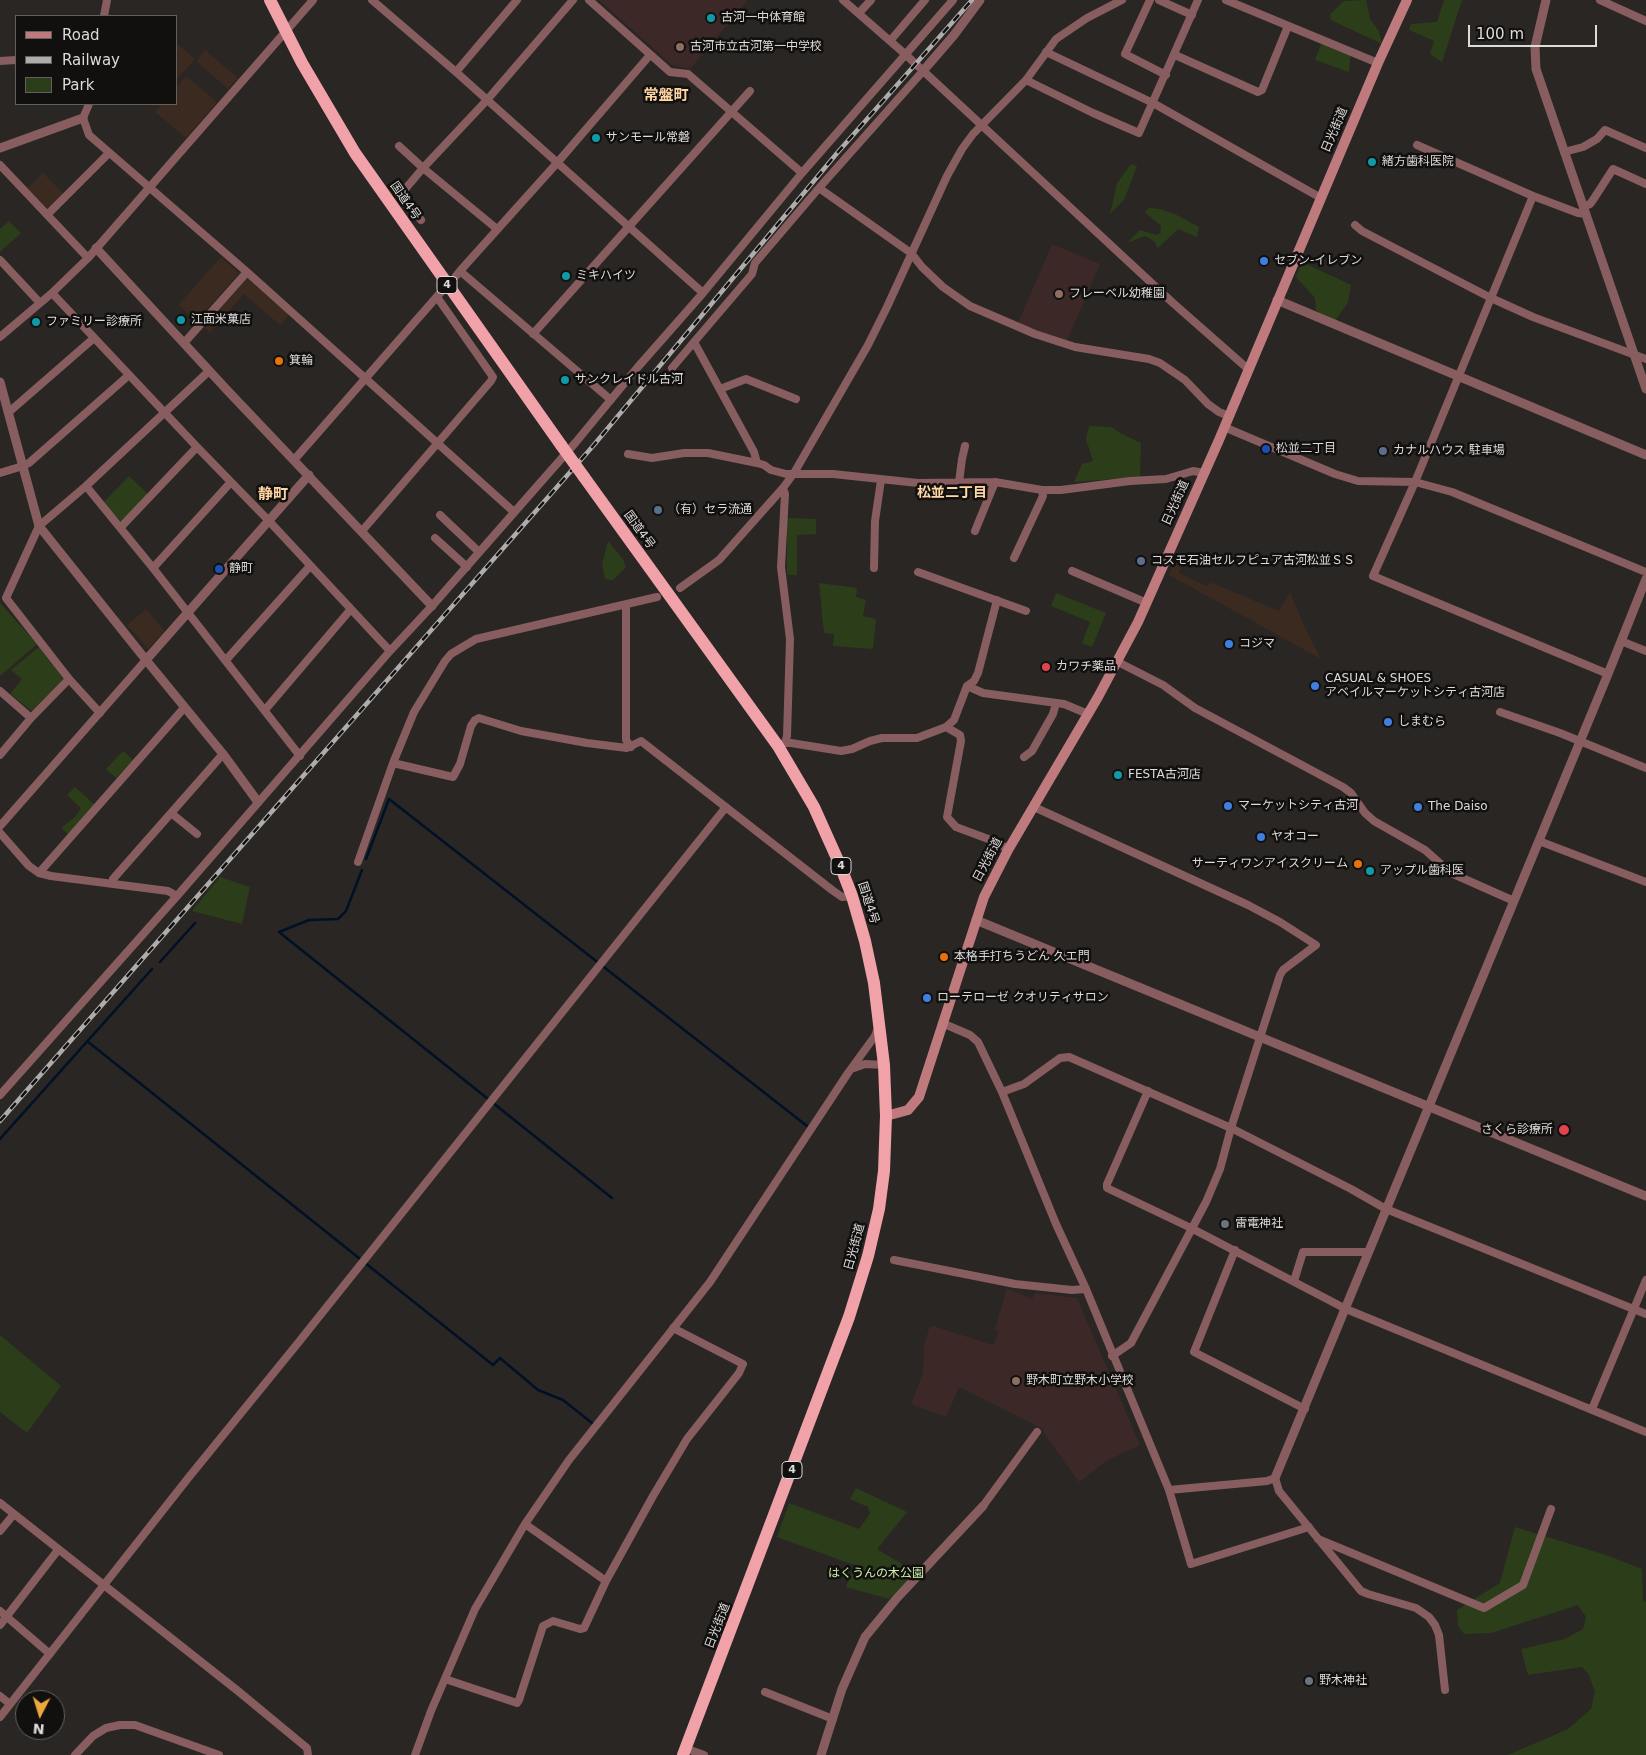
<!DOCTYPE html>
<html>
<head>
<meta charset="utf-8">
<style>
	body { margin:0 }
	#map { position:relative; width:1646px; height:1755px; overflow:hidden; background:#292624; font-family:"DejaVu Sans",sans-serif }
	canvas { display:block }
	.legend { position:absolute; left:15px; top:15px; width:162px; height:90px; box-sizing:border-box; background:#11100f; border:1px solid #626160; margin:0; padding:6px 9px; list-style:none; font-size:15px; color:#dcdbd9 }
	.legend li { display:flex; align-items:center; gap:10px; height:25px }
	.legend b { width:25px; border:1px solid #626160 }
	.north { position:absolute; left:15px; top:1690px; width:50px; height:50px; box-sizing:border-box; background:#11100f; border:1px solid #626160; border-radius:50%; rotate:185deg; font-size:14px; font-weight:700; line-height:20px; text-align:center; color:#dcdbd9 }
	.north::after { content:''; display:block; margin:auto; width:18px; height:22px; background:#eea73d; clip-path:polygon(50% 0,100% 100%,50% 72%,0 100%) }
	.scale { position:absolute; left:1468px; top:25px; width:129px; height:22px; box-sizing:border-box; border:2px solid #dcdbd9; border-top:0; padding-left:6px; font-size:15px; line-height:18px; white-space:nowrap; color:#dcdbd9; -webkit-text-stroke:4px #11100f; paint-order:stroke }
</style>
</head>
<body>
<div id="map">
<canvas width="1646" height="1755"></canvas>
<ul class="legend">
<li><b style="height:6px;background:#bf7a7e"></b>Road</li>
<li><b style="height:6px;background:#afadab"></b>Railway</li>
<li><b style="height:14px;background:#2c3e19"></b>Park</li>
</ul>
<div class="north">N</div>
<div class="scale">100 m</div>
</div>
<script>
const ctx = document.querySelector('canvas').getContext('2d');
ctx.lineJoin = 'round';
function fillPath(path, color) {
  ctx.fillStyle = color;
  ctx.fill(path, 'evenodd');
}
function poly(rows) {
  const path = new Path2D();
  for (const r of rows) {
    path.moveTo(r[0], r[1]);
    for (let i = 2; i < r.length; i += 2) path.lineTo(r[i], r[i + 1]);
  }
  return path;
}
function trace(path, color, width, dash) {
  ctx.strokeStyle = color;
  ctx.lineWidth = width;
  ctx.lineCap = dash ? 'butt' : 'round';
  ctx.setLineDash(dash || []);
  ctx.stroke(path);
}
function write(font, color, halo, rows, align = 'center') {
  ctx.font = font + ' "DejaVu Sans","Noto Sans JP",sans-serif';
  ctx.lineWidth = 5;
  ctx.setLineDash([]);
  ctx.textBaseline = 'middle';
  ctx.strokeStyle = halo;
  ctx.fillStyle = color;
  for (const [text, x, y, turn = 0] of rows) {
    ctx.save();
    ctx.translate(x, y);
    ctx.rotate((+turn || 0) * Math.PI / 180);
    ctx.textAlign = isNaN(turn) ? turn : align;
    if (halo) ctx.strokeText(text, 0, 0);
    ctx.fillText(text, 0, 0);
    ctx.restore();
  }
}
fillPath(poly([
	[176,43,195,59,176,80],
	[205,50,238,78,228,89,196,61],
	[186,76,217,102,186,138,155,112,162,104,176,104,176,87],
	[43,173,64,194,48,209,27,188],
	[221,257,239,273,197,321,178,305],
	[248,277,290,314,280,325,244,294,210,333,204,327],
	[1174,563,1181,566,1179,573,1207,586,1210,582,1279,611,1290,592,1303,623,1321,659,1169,575],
	[146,609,165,631,148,649,127,625]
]), '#3b2a20');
fillPath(poly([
	[599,0,748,0,690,69,672,65],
	[1052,244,1100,264,1066,343,1018,323],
	[1008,1289,1032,1299,1035,1293,1077,1298,1140,1445,1108,1460,1079,1482,1046,1436,1043,1429,959,1387,947,1415,944,1416,913,1405,912,1401,923,1373,924,1346,929,1328,933,1326,993,1345,999,1332,995,1330,1006,1290]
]), '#3c2927');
fillPath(poly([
	[1366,0,1370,19,1379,31,1382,44,1331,20,1330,14,1344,1],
	[1444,0,1462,0,1442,62,1430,54,1434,41,1409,30,1411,24,1437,22],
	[1324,37,1351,49,1349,72,1315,60],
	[1131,164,1137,166,1124,200,1110,214,1117,183],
	[1149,208,1160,209,1175,214,1199,227,1197,237,1178,229,1158,248,1154,241,1145,236,1127,243,1140,230,1156,235,1160,233,1161,226,1145,212],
	[9,221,21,233,0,252,0,229],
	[1302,262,1351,285,1348,302,1335,321,1316,311,1315,298,1296,277],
	[1089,426,1112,427,1120,433,1141,443,1140,477,1074,482,1082,464,1093,461,1086,439],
	[129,476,149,495,122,522,103,503],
	[787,518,816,519,816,534,797,535,797,575,787,575],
	[608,541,623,559,626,567,613,580,605,579,602,564],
	[819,583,857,588,856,597,866,600,863,616,876,619,873,649,833,646,834,634,824,633],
	[1056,593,1106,613,1092,647,1082,643,1090,622,1051,606],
	[0,603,37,644,0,676],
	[39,647,63,679,32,711,10,694,22,679,11,670],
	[123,751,133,760,116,778,106,769],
	[75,787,95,805,68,834,61,828,75,817,81,808,67,795],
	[220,877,250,887,242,924,192,911],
	[0,1335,61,1386,27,1433,0,1412],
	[856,1488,907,1512,878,1548,878,1550,916,1572,889,1599,846,1587,854,1565,777,1537,789,1503,859,1529,870,1514,868,1507,850,1499],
	[1515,1527,1606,1555,1642,1569,1643,1601,1646,1602,1646,1755,1508,1755,1568,1729,1591,1709,1595,1692,1589,1675,1582,1667,1528,1675,1521,1649,1565,1639,1583,1629,1586,1617,1578,1605,1491,1633,1464,1634,1458,1626,1457,1610,1500,1583]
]), '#2c3e19');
trace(poly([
	[366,859,389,799,807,1126],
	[279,932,612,1198],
	[279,932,309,920,338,919,346,911,362,870],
	[160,962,195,923],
	[87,1041,493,1365,500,1358,538,1390,563,1400,592,1423],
	[0,1139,152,969]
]), '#001127', 2.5);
trace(poly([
	[372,0,456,72,703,293],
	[589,0,670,72,688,74,802,173],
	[843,0,905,54,1173,303,1248,369],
	[1150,0,1125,54,1166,75],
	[1159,0,1192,15],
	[1226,0,1378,63],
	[1600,0,1646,21],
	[859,13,871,0],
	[104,16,107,0],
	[890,41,925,0],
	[1046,52,1153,103,1321,198],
	[1175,55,1258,92,1262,90,1288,26],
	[0,61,16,60],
	[456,72,517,0],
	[1026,80,1093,113,1139,133,1198,0],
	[89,104,83,118,89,135,247,272,514,512],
	[1417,145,1533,196,1578,213,1586,214],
	[399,146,423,168,487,100,573,0],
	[1564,152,1583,147,1597,139,1605,130,1646,148],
	[0,165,88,258],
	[819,188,911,253,922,267,943,287,970,306,1035,334,1075,347,1149,359,1160,363,1185,380,1208,404,1219,412,1229,416],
	[1583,207,1590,204,1593,200,1613,169,1646,184],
	[47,215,109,153],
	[421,220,401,194,423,168,497,229],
	[1355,225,1362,231,1491,298,1533,317,1646,359],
	[0,260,40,303],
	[460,271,557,163,650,55],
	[456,276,460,271,611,400],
	[52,293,197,447,269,521,390,651],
	[533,334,750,91],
	[0,337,52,293,88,258,313,0],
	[184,343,247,272],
	[672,368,694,342],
	[720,389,746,379,796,399],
	[9,412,94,338],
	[1224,427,1335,474,1358,481,1415,482,1533,196],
	[628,454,652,458,684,453,708,453,757,463,764,465,771,470,786,474,833,474,918,483,995,482,1042,490,1061,490,1130,481,1166,479,1193,471,1204,473],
	[294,460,441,292],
	[757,463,754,452,694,342,752,274,755,263,819,188,923,71],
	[0,473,23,466,29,463,129,375],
	[959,482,962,459,965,446],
	[86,486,153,568,300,756],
	[783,488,785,494,781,567,790,639,787,736,785,743],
	[440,515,479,552],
	[121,527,197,447],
	[362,531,491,381,493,377,437,297],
	[975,531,995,482],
	[435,538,467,567],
	[1014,558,1043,496,1042,490],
	[153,568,231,482],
	[874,568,875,521,881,480],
	[1072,571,1147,603],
	[918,572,1026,611],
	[680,588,719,560,783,488,794,473,868,345,887,307,947,176,962,149,973,134,1026,80,1056,39,1087,18,1122,0],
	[626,605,626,740,631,747],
	[1621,641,1646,651],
	[226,660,310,566],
	[1118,662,1163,685,1195,708,1343,787,1351,793,1365,813,1374,821,1425,850,1451,873,1514,901],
	[1608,674,1373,576,1415,482,1452,492,1646,572],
	[967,686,983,693,1064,704,1088,714],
	[0,691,31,718],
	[265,710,351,609],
	[1500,712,1560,733,1646,768],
	[100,713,69,679,6,598,39,526,86,486,209,371],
	[946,727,960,735,961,741,947,817,956,827,999,843,1008,850],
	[778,746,785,743,791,743,841,751,852,749,870,741,882,738,917,738,946,727,954,720,967,686,974,681,978,673,997,600],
	[0,755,31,718,69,679],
	[1024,757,1032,751,1053,714,1056,703],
	[393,763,453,777,460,764,471,726,475,720,479,718,521,731,587,743,627,748,641,741,832,890,842,897,852,896],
	[1034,807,1248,905,1280,922,1316,945,1283,970,1280,975,1231,1128,1220,1169,1206,1202,1131,1343,1112,1356],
	[171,813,197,834],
	[0,826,146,660],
	[0,833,29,866,39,873,51,876,168,891,177,896],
	[1539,841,1646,882],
	[358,862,393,763,414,712,445,661,451,654,476,639,657,597],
	[39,873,184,708],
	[112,883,113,879,223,754],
	[942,1023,970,1035,978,1042,1002,1092,1056,1224,1086,1289,1169,1490,1191,1564,1309,1527],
	[854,1068,865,1064,884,1065],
	[1148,1091,1107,1184,1107,1188,1191,1228,1346,1309,1646,1432],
	[1002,1092,1024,1084,1060,1058,1069,1057,1231,1128,1351,1189,1386,1209,1646,1314],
	[0,1095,177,896,390,651,432,606,576,442,637,368,703,293,802,173,953,0],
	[1235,1250,1194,1352,1305,1409],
	[894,1260,1015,1284,1072,1290,1086,1289],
	[1294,1281,1303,1252,1368,1252],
	[1592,1409,1646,1280],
	[1169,1490,1267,1481,1275,1478,1279,1491,1361,1591,1368,1594,1416,1608,1429,1617,1435,1625,1439,1635,1445,1690],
	[0,1503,238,1691,307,1748,308,1755],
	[983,1506,1037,1432],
	[525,1524,606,1581],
	[0,1531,14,1514],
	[1318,1539,1484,1608,1523,1585,1551,1509],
	[0,1611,50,1654],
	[0,1625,58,1550],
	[445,1679,517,1703,519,1700,543,1626,553,1621,580,1629,584,1628,606,1581,653,1496,687,1439,739,1373,743,1364,673,1328],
	[765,1692,833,1719],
	[0,1696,10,1704],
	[0,1717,189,1477,298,1343,726,807],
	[693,1751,704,1755],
	[75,1755,93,1736,106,1728,120,1725,135,1725,219,1755],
	[415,1755,431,1711,475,1609,525,1524,569,1460,710,1282,848,1073,875,1036,878,1028]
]), '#885d5f', 8);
trace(poly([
	[1546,0,1535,47,1536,69,1646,389],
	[923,71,954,35,980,0],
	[0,148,83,118],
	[96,248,227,390,432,606],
	[1277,300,1646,455],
	[0,382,39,526,146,660,223,754,258,802],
	[146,660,309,475],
	[976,920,1646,1196],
	[1275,1478,1608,674,1646,579],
	[821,1755,842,1689,865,1637,897,1598,983,1506]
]), '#885d5f', 9);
trace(poly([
	[886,1116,908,1110,919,1097,984,897,1008,850,1098,697,1138,622,1219,440,1378,63,1407,0]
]), '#bf7a7e', 10);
trace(poly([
	[270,0,302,63,355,153,561,445],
	[584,477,778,746,814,807,840,865,852,896,865,941,874,983,884,1065,886,1116,884,1171,879,1209,868,1256,849,1317,683,1755]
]), '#f0a2a8', 12);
const rail = poly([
	[0,1121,593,446,838,152,972,0]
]);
trace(rail, '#afadab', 4.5);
trace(rail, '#11100f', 2.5, [8]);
trace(poly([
	[561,445,584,477]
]), '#f0a2a8', 12);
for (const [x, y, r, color] of [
	[711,18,5,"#0f9aa8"],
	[680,47,5,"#8d6e63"],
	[596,138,5,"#0f9aa8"],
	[1372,162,5,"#0f9aa8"],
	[1264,261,5,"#3f7fe0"],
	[566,276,5,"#0f9aa8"],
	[1059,294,5,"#8d6e63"],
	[181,320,5,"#0f9aa8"],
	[36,322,5,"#0f9aa8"],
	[279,361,5,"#e8710a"],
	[565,380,5,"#0f9aa8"],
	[1266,449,5,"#1a4fb4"],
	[1383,451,5,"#5c6f8a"],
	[658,510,5,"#5c6f8a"],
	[1141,561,5,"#5c6f8a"],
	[219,569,5,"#1a4fb4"],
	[1229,644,5,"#3f7fe0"],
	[1046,667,5,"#e0444e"],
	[1315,686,5,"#3f7fe0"],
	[1388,722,5,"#3f7fe0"],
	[1118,775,5,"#0f9aa8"],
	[1228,806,5,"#3f7fe0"],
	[1418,807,5,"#3f7fe0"],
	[1261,837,5,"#3f7fe0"],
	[1358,864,5,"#e8710a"],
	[1370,871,5,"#0f9aa8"],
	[944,957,5,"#e8710a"],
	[927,998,5,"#3f7fe0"],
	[1564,1130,6,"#e0444e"],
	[1225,1224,5,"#6b7280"],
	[1016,1381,5,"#8d6e63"],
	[1309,1681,5,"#6b7280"]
]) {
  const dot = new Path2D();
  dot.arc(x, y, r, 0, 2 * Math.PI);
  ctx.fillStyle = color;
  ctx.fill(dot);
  trace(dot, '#11100f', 2);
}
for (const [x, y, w] of [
	[447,285,20],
	[841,866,20],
	[792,1470,20]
]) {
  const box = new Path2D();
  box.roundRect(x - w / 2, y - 8.5, w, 17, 4);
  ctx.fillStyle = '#11100f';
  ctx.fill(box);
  trace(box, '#dcdbd9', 1);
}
write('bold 11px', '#dcdbd9', null, [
	["4",447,285],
	["4",841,866],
	["4",792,1470]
]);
write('12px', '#dcdbd9', '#11100f', [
	["古河一中体育館",721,18],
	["古河市立古河第一中学校",690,47],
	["サンモール常磐",606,138],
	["緒方歯科医院",1382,162],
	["セブン-イレブン",1274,261],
	["ミキハイツ",576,276],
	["フレーベル幼稚園",1069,294],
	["江面米菓店",191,320],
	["ファミリー診療所",46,322],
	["箕輪",289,361],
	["サンクレイドル古河",575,380],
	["松並二丁目",1276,449],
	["カナルハウス 駐車場",1393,451],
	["（有）セラ流通",668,510],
	["コスモ石油セルフピュア古河松並ＳＳ",1151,561],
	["静町",229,569],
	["コジマ",1239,644],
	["カワチ薬品",1056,667],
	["CASUAL & SHOES",1325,679],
	["アベイルマーケットシティ古河店",1325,693],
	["しまむら",1398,722],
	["FESTA古河店",1128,775],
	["マーケットシティ古河",1238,806],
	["The Daiso",1428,807],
	["ヤオコー",1271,837],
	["サーティワンアイスクリーム",1348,864,"right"],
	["アップル歯科医",1380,871],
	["本格手打ちうどん 久エ門",954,957],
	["ローテローゼ クオリティサロン",937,998],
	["さくら診療所",1553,1130,"right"],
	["雷電神社",1235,1224],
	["野木町立野木小学校",1026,1381],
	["野木神社",1319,1681]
], 'left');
write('12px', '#dcdbd9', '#11100f', [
	["日光街道",1335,130,-67],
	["国道4号",405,201,55],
	["日光街道",1176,503,-66],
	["国道4号",639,530,54],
	["日光街道",988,860,-62],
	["国道4号",868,903,72],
	["日光街道",855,1247,-75],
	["日光街道",718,1626,-69]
]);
write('12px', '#ccefaa', '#11100f', [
	["はくうんの木公園",876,1574]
]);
write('bold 14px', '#ffd6a3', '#11100f', [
	["松並二丁目",952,493]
]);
write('bold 15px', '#ffd6a3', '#11100f', [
	["常盤町",666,96],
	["静町",273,495]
]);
</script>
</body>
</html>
